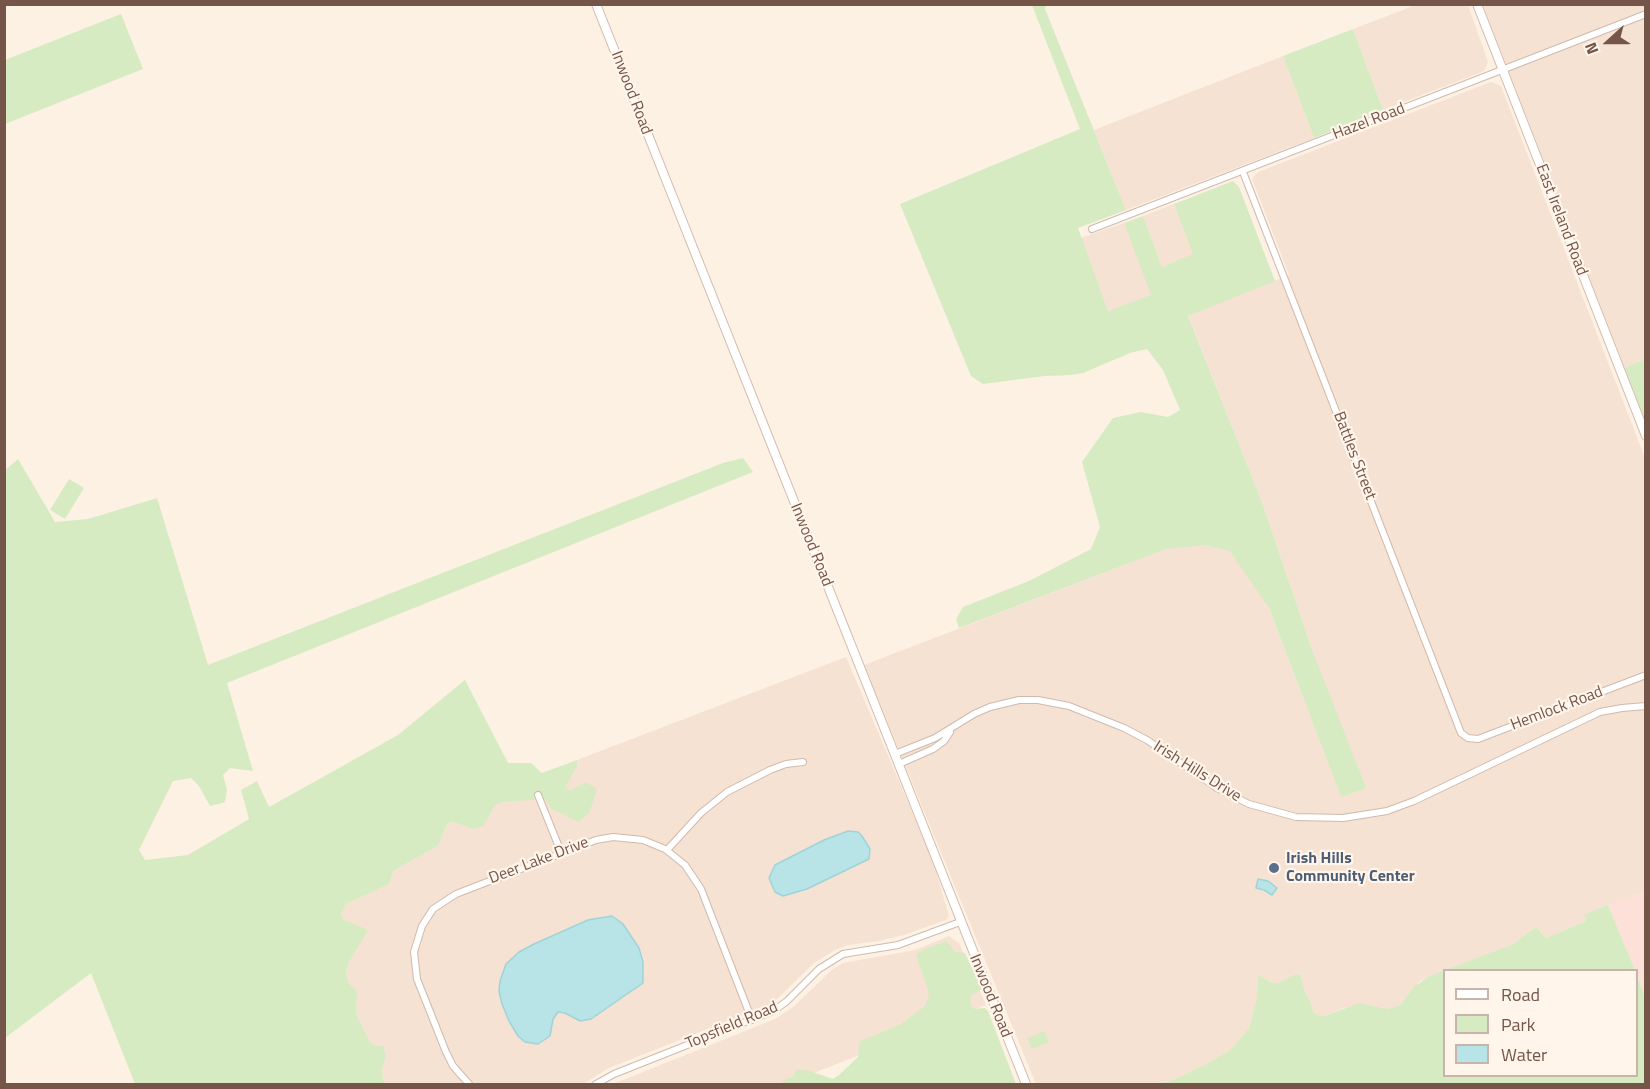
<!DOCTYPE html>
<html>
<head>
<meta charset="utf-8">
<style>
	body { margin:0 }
	#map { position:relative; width:1650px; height:1089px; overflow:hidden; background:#fdf1e4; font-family:"Titillium Web",sans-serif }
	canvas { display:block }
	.frame { position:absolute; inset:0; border:6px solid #765549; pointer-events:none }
	.legend { position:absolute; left:1443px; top:969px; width:195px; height:108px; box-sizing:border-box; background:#fff5eb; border:2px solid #c8b5aa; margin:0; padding:8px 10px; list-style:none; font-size:18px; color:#765549 }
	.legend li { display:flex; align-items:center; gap:12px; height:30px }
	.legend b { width:30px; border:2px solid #c8b5aa }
	.north { position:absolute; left:1578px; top:12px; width:60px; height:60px; -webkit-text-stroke:4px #fff5eb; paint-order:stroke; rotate:249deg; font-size:16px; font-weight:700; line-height:24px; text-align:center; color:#765549 }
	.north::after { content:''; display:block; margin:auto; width:21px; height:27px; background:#765549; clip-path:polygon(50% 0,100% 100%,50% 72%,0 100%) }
</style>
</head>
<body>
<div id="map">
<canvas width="1650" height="1089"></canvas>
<div class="frame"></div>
<ul class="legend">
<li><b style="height:8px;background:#fff"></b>Road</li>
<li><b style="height:16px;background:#d6ebc2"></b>Park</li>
<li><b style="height:16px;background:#b8e4e7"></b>Water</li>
</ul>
<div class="north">N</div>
</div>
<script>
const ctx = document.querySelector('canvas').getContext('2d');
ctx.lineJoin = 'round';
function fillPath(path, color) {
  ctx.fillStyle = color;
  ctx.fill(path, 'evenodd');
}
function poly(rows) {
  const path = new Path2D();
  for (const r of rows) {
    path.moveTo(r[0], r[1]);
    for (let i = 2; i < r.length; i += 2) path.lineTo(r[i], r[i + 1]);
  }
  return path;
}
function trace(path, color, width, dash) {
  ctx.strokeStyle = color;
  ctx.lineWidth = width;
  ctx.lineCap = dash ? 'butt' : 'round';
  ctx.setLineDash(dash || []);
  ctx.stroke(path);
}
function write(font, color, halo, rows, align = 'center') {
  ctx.font = font + ' "Titillium Web",sans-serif';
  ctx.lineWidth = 4.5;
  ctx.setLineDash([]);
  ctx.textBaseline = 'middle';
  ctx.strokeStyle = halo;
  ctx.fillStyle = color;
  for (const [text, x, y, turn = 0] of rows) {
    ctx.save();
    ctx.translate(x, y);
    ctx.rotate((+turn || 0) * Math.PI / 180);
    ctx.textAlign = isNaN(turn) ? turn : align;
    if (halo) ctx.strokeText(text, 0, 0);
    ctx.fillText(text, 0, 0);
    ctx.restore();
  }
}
fillPath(poly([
	[1416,5,1468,5,1488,62,1484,71,1383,110,1353,29],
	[1483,5,1645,5,1645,359,1625,368],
	[1283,56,1314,138,1126,210,1094,130],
	[1491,82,1501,86,1645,458,1645,891,1585,915,1586,921,1546,938,1536,927,1513,944,1420,981,1400,1005,1388,1009,1365,1004,1344,1008,1324,1016,1317,1015,1313,1011,1311,1003,1304,990,1288,979,1279,983,1273,983,1258,975,1257,998,1249,1028,1230,1050,1208,1063,1171,1081,1156,1084,1036,1084,864,665,1236,522,1341,797,1365,788,1310,644,1262,502,1188,315,1289,275,1252,179,1258,172],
	[1174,204,1194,255,1162,267,1143,216],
	[1124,223,1152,295,1108,311,1081,238],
	[846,657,933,861,949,916,946,920,904,935,879,941,848,945,835,950,814,963,773,1003,609,1068,583,1084,386,1084,383,1080,382,1070,386,1057,377,1046,370,1042,357,1016,356,1003,358,995,355,989,348,982,346,972,349,962,344,920,341,913,346,904,389,884,393,871,438,846,447,824,453,822,474,829,494,805,577,760],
	[949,936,959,943,986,1005,786,1084,613,1084,775,1019,793,1007,833,969,843,963,915,950]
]), '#f5e2d2');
fillPath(poly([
	[1645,891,1645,997,1636,970,1635,970,1608,905]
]), '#fde0d7');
fillPath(poly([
	[1032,5,1046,5,1045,9,1126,210,1078,228,1108,311,1151,295,1124,223,1143,216,1162,267,1193,254,1174,204,1233,181,1239,187,1275,281,1188,316,1262,502,1310,644,1366,788,1341,797,1269,608,1230,551,1206,545,1166,549,959,628,956,619,963,607,1029,581,1091,549,1100,527,1082,462,1113,418,1141,412,1168,417,1180,410,1163,370,1147,349,1130,353,1083,373,1071,375,1045,376,983,384,971,376,900,204,1080,129],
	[121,14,143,69,5,124,5,60],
	[1353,29,1383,110,1314,138,1283,56],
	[1645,359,1645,420,1625,368],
	[743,458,753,472,227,683,253,771,230,768,223,775,227,790,225,802,210,806,199,786,191,778,173,781,139,850,145,860,188,855,249,819,241,790,257,781,269,807,398,735,465,680,508,763,531,763,542,773,577,760,577,766,565,787,570,791,586,782,597,789,589,813,578,822,552,809,545,799,501,802,495,805,483,826,474,829,453,822,447,824,438,846,393,871,389,884,346,904,341,913,344,920,368,930,349,962,346,972,348,982,355,989,358,995,356,1004,357,1016,370,1042,377,1046,383,1046,386,1057,382,1070,383,1080,386,1084,135,1084,91,973,5,1038,4,471,18,459,55,522,88,519,157,498,208,665,723,463],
	[69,479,84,488,65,519,50,510],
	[1608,905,1635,970,1444,970,1444,1076,1636,1076,1637,975,1645,997,1645,1084,1156,1084,1171,1081,1208,1063,1230,1050,1249,1028,1257,998,1258,975,1273,983,1279,983,1297,974,1300,975,1304,990,1311,1003,1313,1011,1317,1015,1324,1016,1360,1003,1388,1009,1400,1005,1415,986,1428,977,1513,944,1536,927,1546,938,1586,921,1584,915],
	[946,941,955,952,965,953,982,989,970,996,971,1006,974,1009,985,1008,988,1011,1016,1084,780,1084,785,1080,792,1077,798,1069,810,1071,833,1079,839,1075,858,1057,859,1044,861,1041,901,1024,925,1006,929,995,927,986,916,955,922,950],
	[1044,1031,1049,1042,1032,1049,1027,1038]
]), '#d6ebc2');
const water = poly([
	[848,831,858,832,862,836,870,849,869,859,807,889,783,896,775,892,769,878,775,865,824,840,848,831],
	[1258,879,1268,881,1277,888,1272,895,1264,890,1256,888,1258,879],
	[612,916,623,924,639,948,643,962,643,983,591,1019,580,1021,565,1013,558,1012,553,1019,550,1036,538,1044,525,1042,518,1036,509,1021,502,1004,499,991,500,981,506,964,519,952,534,944,588,920,612,916]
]);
fillPath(water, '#b8e4e7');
trace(water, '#9ed4d9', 1.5);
const street = poly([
	[1243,172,1461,733,1468,738,1478,739,1646,675],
	[1092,229,1646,14],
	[895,754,935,738,974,714,990,707,1019,700,1038,700,1069,706,1124,728,1147,740,1217,788,1249,804,1296,817,1343,818,1387,811,1414,801,1600,712,1622,708,1646,706],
	[899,764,933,749,944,741,950,732],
	[538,795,561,852],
	[667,850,701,813,727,792,770,770,786,764,803,762],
	[469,1084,453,1066,446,1052,417,979,414,952,422,926,433,909,456,894,596,840,613,837,643,840,665,849,685,865,701,889,752,1020],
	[596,1084,614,1074,773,1011,786,1002,819,969,843,954,898,945,960,922]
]);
const secondary = poly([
	[596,4,1026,1084],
	[1477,4,1646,436]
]);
trace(street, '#d0baad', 8);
trace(secondary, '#d4b9aa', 10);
trace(street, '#fff', 6);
trace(secondary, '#fff', 8);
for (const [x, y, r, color] of [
	[1274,868,6,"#5c6f8a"]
]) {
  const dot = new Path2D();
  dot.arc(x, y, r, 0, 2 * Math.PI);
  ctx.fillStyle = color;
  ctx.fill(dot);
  trace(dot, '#fff5eb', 2);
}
write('16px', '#765549', '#fff5eb', [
	["Inwood Road",631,93,69],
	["Hazel Road",1369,122,-21],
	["East Ireland Road",1561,220,69],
	["Battles Street",1354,456,69],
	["Inwood Road",811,545,68],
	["Hemlock Road",1557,709,-21],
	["Irish Hills Drive",1197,772,32],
	["Deer Lake Drive",539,861,-21],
	["Inwood Road",990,996,68],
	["Topsfield Road",732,1026,-23]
]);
write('bold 16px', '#4e5e75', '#fff5eb', [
	["Irish Hills",1286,859],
	["Community Center",1286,877]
], 'left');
</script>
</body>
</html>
